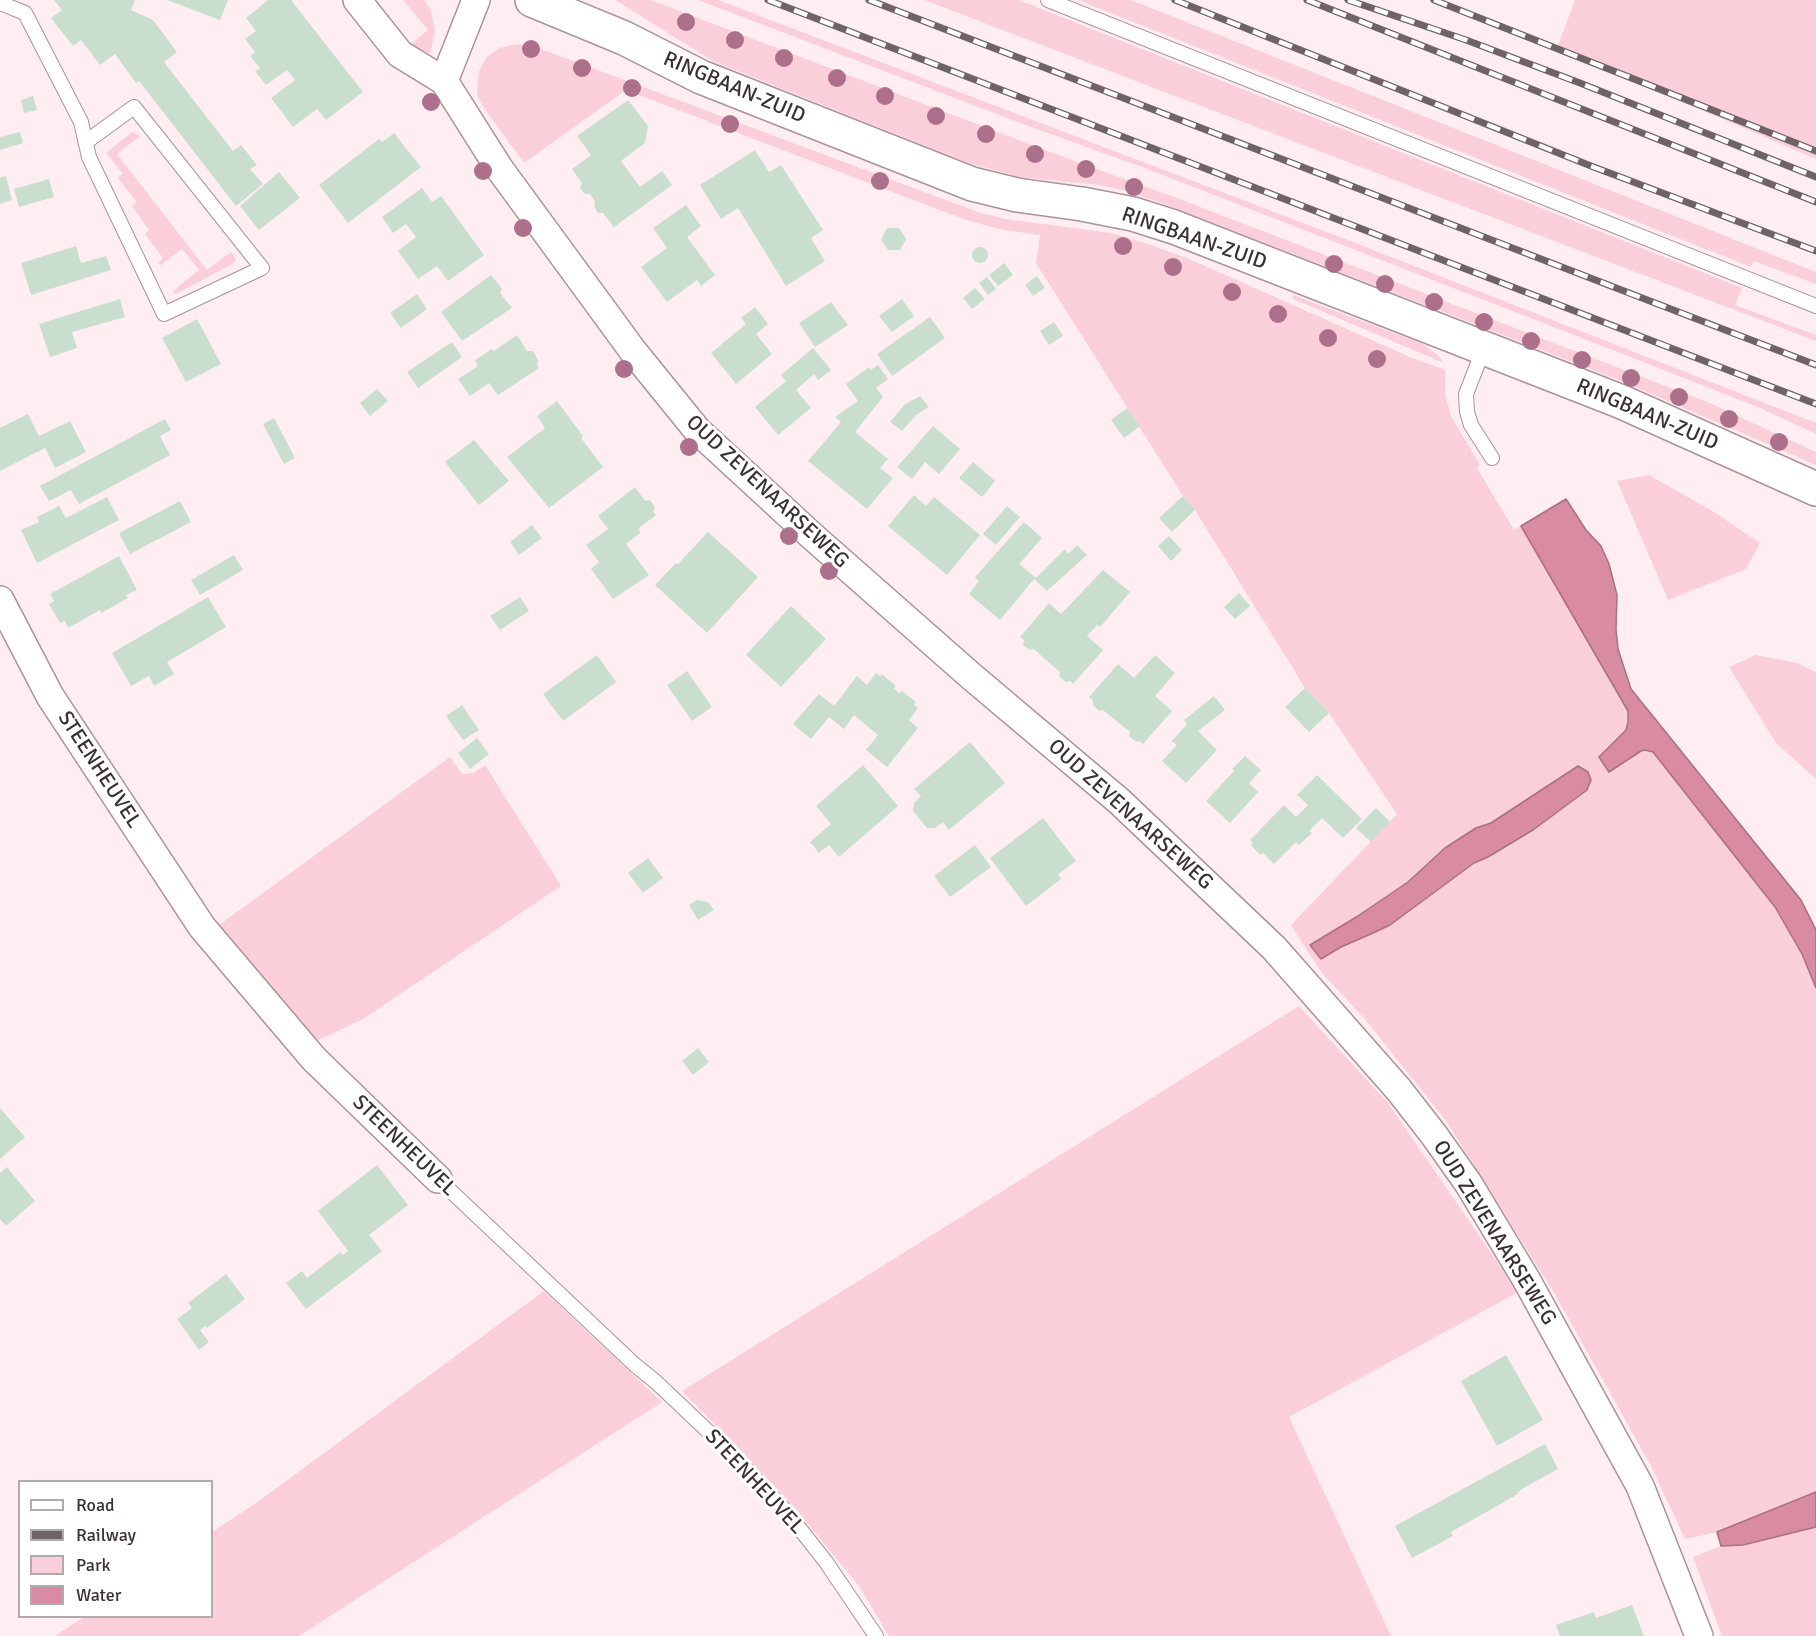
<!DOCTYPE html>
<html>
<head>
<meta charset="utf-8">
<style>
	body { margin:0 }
	#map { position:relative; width:1816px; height:1636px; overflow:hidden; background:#feeef2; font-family:Signika,sans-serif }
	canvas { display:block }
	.legend { position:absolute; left:18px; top:1480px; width:195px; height:138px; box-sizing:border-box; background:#fff; border:2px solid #b0acad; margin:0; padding:8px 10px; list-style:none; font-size:18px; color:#3a3033 }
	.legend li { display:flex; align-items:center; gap:12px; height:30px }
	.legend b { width:30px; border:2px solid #b0acad }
</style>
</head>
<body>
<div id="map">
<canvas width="1816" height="1636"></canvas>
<ul class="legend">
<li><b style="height:8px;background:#fff"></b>Road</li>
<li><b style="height:8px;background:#6f6366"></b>Railway</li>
<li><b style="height:16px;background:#facfd9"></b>Park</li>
<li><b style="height:16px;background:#d88ba1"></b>Water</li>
</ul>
</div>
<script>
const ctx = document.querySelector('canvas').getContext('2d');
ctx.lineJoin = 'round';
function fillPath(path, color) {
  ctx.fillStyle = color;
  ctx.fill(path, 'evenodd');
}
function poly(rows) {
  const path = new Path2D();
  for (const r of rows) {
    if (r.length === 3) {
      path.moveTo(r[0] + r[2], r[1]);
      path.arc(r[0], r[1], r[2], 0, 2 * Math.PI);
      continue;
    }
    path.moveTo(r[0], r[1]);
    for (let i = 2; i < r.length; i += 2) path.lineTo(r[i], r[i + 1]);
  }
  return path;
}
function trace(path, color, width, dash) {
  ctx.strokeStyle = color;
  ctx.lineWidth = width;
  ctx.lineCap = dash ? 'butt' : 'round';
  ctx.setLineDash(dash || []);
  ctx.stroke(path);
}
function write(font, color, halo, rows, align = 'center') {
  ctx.font = font + ' Signika,sans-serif';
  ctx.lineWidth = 6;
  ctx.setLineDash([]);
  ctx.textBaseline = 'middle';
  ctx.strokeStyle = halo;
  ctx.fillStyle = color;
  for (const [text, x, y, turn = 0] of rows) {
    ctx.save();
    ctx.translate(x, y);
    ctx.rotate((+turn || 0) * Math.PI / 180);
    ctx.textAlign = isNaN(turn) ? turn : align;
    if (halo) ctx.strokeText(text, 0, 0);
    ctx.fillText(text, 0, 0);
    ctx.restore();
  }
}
fillPath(poly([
	[403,0,424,0,431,10,435,32,430,54,410,45,428,30],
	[615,0,651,0,1053,153,1174,197,1710,403,1816,452,1816,465,1619,380,1170,206,1127,191,1099,185,1019,177,966,162,713,61],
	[698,0,718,0,1345,239,1816,423,1816,434,1758,407,1628,356,1142,167,1023,124],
	[924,0,1019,0,1742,288,1735,305,1816,335,1816,341],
	[1078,0,1131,0,1816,272,1816,284,1754,261,1751,267],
	[1575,0,1816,0,1816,159,1557,48],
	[517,44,533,46,981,213,1006,219,1111,233,1145,243,1187,258,1410,357,1445,370,1445,395,1452,418,1480,465,1477,468,1514,530,1521,526,1628,711,1628,722,1626,730,1599,757,1610,771,1641,751,1645,750,1653,751,1775,907,1802,954,1816,988,1816,1492,1717,1532,1685,1539,1651,1466,1556,1296,1446,1121,1364,1018,1321,972,1291,925,1397,814,1329,713,1305,688,1195,510,1183,496,1036,263,1040,235,999,229,963,219,626,90,524,163,484,108,478,97,477,90,479,71,487,57,500,48],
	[1578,766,1588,772,1591,780,1587,790,1533,830,1488,857,1474,863,1390,925,1373,933,1341,947,1322,959,1310,944,1358,916,1408,882,1445,848,1476,828,1491,823],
	[132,132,140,136,117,154,207,270,231,252,236,259,234,263,176,294,172,292,199,270,182,249,161,265,158,263,163,258,145,234,149,230,132,206,137,202,118,178,123,174,106,153],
	[1293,295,1423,344,1439,356,1444,363,1293,299],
	[1649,475,1714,512,1760,543,1746,569,1668,600,1617,481],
	[1756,655,1797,663,1816,672,1816,779,1776,743,1729,667],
	[450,757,462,774,474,773,485,765,561,886,363,1019,325,1037,317,1040,309,1040,215,928],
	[1299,1006,1388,1103,1518,1292,1289,1417,1391,1636,889,1636,859,1586,788,1500,682,1391],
	[544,1291,662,1402,299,1636,55,1636,84,1617,212,1616,212,1532,259,1501],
	[1816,1527,1816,1636,1722,1636,1693,1557,1721,1546,1730,1546]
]), '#facfd9');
const water = poly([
	[1566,499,1586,530,1601,546,1609,564,1617,595,1616,629,1618,649,1631,689,1801,900,1816,930,1816,988,1802,954,1775,907,1653,752,1645,750,1641,751,1609,772,1599,757,1626,730,1628,722,1628,711,1521,526,1566,499],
	[1578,766,1588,772,1591,780,1587,790,1533,830,1488,857,1474,863,1390,925,1373,933,1341,947,1321,959,1310,945,1358,916,1408,882,1445,848,1462,837,1476,828,1491,823,1578,766],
	[1816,1492,1816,1527,1743,1545,1721,1546,1717,1532,1816,1492]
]);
fillPath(water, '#d88ba1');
trace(water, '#a97080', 1.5);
fillPath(poly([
	[54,0,135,0,131,10,153,20,177,52,164,62,233,151,241,145,257,165,250,169,263,184,236,206,139,81,136,83,115,54,100,65,81,40,73,46,51,18,62,10],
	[167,0,228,0,220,20],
	[268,0,291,0,363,92,326,120,317,109,293,127,271,98,295,80,287,70,266,85,255,71,260,68,250,56,255,52,245,39,256,31,246,18],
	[33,96,37,110,24,113,21,100],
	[628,100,648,126,645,143,621,161,640,187,662,171,672,185,614,227,603,213,598,213,594,206,595,201,590,194,585,194,580,188,582,183,572,169,591,155,577,136],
	[20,132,23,143,0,150,0,137],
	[394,133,421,167,348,223,319,185,379,139,382,142],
	[755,150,769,172,781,165,823,230,811,238,825,261,786,286,738,208,721,219,700,185],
	[279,172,300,198,259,230,240,206],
	[6,176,12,200,0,204,0,178],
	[49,179,54,197,19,207,14,189],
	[422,188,432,202,441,196,484,255,448,281,437,266,418,279,398,251,416,237,406,224,393,233,382,217],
	[686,205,701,226,687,237,715,275,701,286,697,280,667,302,641,267,667,248,653,228],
	[887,228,899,228,906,239,900,250,888,250,881,240],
	[76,246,81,263,106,256,111,270,31,295,21,263],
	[980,255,8],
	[1004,263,1013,275,998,286,989,275],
	[491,275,502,289,500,293,512,308,462,341,441,312],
	[1037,276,1045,288,1033,296,1025,285],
	[987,277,996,289,988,295,979,283],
	[975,288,985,299,972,309,963,298],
	[417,294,427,309,401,328,390,313],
	[120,299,125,317,72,332,77,348,50,357,39,324],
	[902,299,914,316,892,332,879,316],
	[831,302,848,325,815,347,799,323],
	[755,307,768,324,756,334,772,354,736,384,711,353,746,324,741,318],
	[930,317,945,338,892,376,877,354],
	[197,319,221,364,186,382,162,338],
	[1054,322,1063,336,1049,345,1040,331],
	[517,335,527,351,533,351,538,360,537,365,539,368,498,395,489,383,470,396,458,379,478,366,475,360,492,349,494,351],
	[452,342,462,357,418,388,407,372],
	[813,348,831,370,818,380,814,374,796,390,811,408,778,435,755,407,786,381,781,375],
	[878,365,888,379,876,388,883,397,855,432,888,459,880,468,893,478,867,509,808,461,841,422,835,417,858,401,846,384,869,367,871,370],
	[377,389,388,401,370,416,360,403],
	[920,396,929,407,916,415,902,431,890,422,904,405],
	[557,401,583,436,581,438,603,467,549,508,507,457,545,428,537,416],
	[1127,408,1140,426,1124,438,1111,420],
	[28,414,39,436,70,421,86,452,55,468,45,448,0,471,0,428],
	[274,418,295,458,284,464,263,424],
	[165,419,171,430,160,436,170,455,79,504,71,490,49,501,40,486],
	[933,426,960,449,939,474,925,462,912,479,897,467],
	[474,440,509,481,479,505,445,462],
	[973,462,995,481,982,497,959,478],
	[635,487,645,501,650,500,655,507,653,512,656,515,639,528,640,533,626,544,649,575,613,599,591,569,599,562,586,545,608,529,598,516],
	[914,495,926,506,934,497,980,535,947,575,888,526],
	[1183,496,1195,510,1172,532,1159,518],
	[107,497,119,520,37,563,21,530,39,522,37,517,59,506,66,518],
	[180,501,191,522,130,554,119,533],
	[1007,506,1020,517,996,545,983,534],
	[1024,522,1042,538,1019,564,1036,578,1065,549,1068,554,1077,545,1087,555,1047,591,1034,579,1000,620,969,594,979,581,975,577],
	[532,525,542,538,519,555,510,542],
	[708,532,758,577,707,633,655,585,676,563,678,564],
	[1169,536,1182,550,1171,561,1158,546],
	[234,555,243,570,200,595,191,580],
	[119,556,137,590,126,595,128,598,101,613,100,610,68,628,65,621,60,623,49,604,54,601,50,594],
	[1103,570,1130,592,1100,627,1097,625,1087,636,1103,650,1073,684,1071,681,1066,682,1059,676,1060,672,1046,660,1034,649,1030,650,1023,645,1024,640,1020,637,1049,603,1061,614],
	[1239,593,1250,606,1235,619,1224,607],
	[208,597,226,627,167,662,174,674,154,686,149,676,131,686,112,653],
	[520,597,529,611,500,630,490,616],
	[791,606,826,639,781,687,746,655],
	[597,655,616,682,563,721,543,694],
	[1155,655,1175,673,1155,696,1172,711,1143,744,1140,741,1136,742,1129,736,1130,732,1103,710,1099,711,1093,705,1093,701,1089,697,1118,664,1134,678],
	[687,671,712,707,692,721,667,685],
	[876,673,880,676,882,674,896,686,894,688,899,693,902,691,916,702,914,705,918,708,909,720,918,728,887,767,866,750,878,735,854,715,844,729,829,717,811,739,793,724,819,694,834,706,857,676,867,685],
	[1305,688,1329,713,1309,732,1285,707],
	[1214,696,1225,710,1198,731,1217,750,1186,783,1162,761,1177,745,1172,741,1187,724,1184,720],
	[462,705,479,730,463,740,446,716],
	[477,738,489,754,470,769,458,753],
	[970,742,1005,783,949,830,943,822,935,828,927,828,913,811,914,803,921,796,914,789],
	[1245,756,1261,770,1249,783,1258,792,1230,823,1206,801,1234,771,1232,769],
	[863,765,898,806,839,857,829,845,819,853,810,842,831,824,816,806],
	[1317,775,1362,819,1343,838,1322,818,1309,831,1312,833,1299,845,1296,842,1274,864,1263,853,1260,855,1251,845,1253,843,1250,840,1284,805,1296,817,1308,805,1297,795],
	[1376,808,1390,822,1371,842,1356,828],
	[1043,818,1076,861,1058,874,1061,879,1026,906,990,858],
	[975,845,991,867,950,897,934,876],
	[648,858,663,878,643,893,628,873],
	[697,900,708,902,714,910,698,920,689,905],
	[698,1048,709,1062,693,1075,682,1061],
	[0,1108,25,1137,0,1159],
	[377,1165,408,1205,369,1235,382,1251,306,1309,286,1283,302,1271,307,1278,340,1252,343,1255,348,1251,318,1211],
	[7,1167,35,1201,6,1226,0,1219,0,1173],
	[226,1274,245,1299,207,1328,205,1326,200,1330,209,1342,199,1350,177,1319,192,1308,188,1303],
	[1506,1355,1543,1420,1497,1446,1461,1381],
	[1545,1444,1558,1469,1522,1489,1517,1493,1518,1494,1451,1532,1453,1536,1412,1558,1395,1526],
	[1632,1605,1644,1636,1560,1636,1556,1625,1594,1612,1596,1618]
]), '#c9decf');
const lane = poly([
	[1048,0,1816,306],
	[0,3,25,13,81,122,89,157,164,314,262,268,134,107,86,142],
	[1484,348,1466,394,1467,412,1471,425,1492,458],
	[438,1179,635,1365,656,1382,733,1455,785,1510,826,1562,876,1636]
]);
const street = poly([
	[357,0,400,54,444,81,499,168,633,351,697,430,812,536,971,676,1119,801,1274,948,1399,1090,1434,1135,1468,1183,1526,1279,1640,1486,1699,1636],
	[444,81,476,0],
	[0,600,50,696,202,927,314,1059,438,1179]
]);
const secondary = poly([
	[532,0,624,38,701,77,972,184,1017,195,1082,204,1133,214,1174,227,1622,402,1816,489]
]);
trace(lane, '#ab9298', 16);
trace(street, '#ab9298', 30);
trace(secondary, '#ab9298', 36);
trace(lane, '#fff', 14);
trace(street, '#fff', 27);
trace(secondary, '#fff', 33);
const rail = poly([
	[768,0,1816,404],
	[869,0,1816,365],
	[1175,0,1591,166,1816,251],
	[1307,0,1816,202],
	[1348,0,1466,40,1580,83,1816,177],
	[1434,0,1816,151]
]);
trace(rail, '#6f6366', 7);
trace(rail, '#fff', 4.5, [14]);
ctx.fillStyle = '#ac708a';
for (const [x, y] of [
	[686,22],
	[735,40],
	[531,49],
	[784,58],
	[582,68],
	[837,78],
	[632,88],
	[885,96],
	[431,102],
	[936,116],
	[730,124],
	[986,134],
	[1035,154],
	[1086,169],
	[483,171],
	[880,181],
	[1134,187],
	[523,228],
	[1123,246],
	[1334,264],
	[1173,267],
	[1385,284],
	[1232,292],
	[1434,302],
	[1278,314],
	[1484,322],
	[1328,338],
	[1531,341],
	[1377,359],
	[1582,360],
	[624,369],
	[1631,378],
	[1679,397],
	[1729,419],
	[1779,442],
	[689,447],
	[789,536],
	[829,571]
]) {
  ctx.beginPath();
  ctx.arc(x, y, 9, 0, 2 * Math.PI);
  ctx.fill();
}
write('21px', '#3a3033', '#fff', [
	["RINGBAAN-ZUID",734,88,23],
	["RINGBAAN-ZUID",1194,239,19],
	["RINGBAAN-ZUID",1647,415,23],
	["OUD ZEVENAARSEWEG",767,492,43],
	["STEENHEUVEL",99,770,57],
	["OUD ZEVENAARSEWEG",1130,815,42],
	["STEENHEUVEL",404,1146,44],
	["OUD ZEVENAARSEWEG",1494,1233,58],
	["STEENHEUVEL",754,1482,47]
]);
</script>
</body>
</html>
